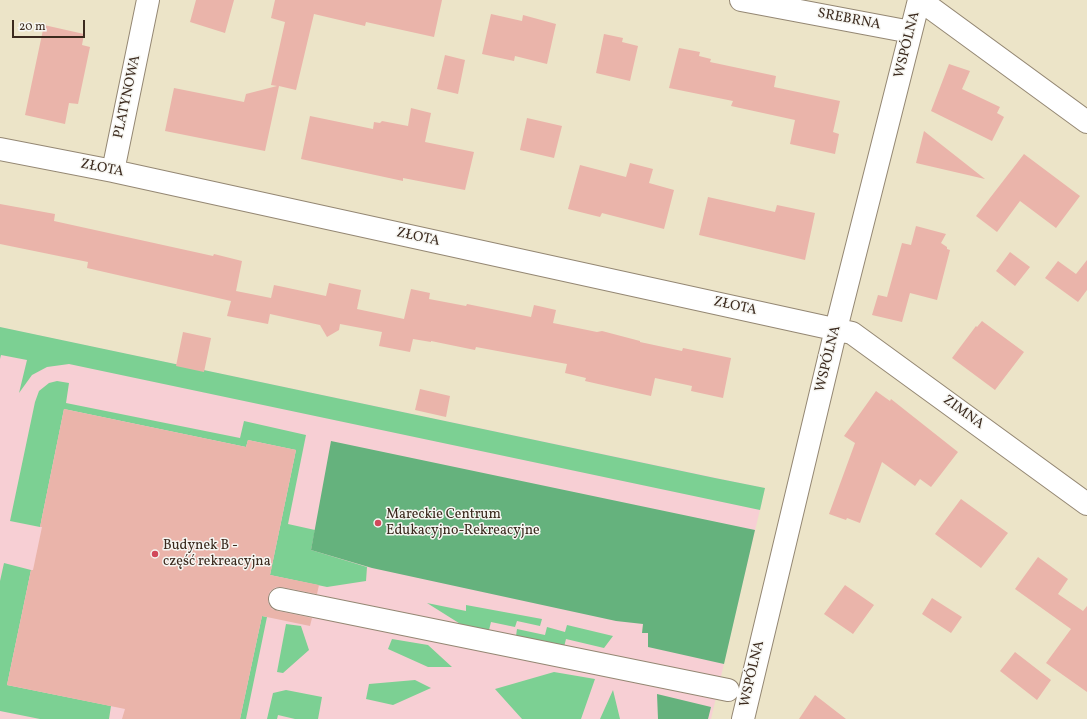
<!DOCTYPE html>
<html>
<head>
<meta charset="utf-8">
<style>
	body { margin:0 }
	#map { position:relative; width:1087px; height:719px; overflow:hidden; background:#ece4c8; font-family:Vollkorn,serif }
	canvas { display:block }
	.scale { position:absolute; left:12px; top:20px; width:73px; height:18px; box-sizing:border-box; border:2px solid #3b2a1e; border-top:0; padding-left:5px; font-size:12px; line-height:14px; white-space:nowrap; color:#3b2a1e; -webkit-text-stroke:3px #f6f6f2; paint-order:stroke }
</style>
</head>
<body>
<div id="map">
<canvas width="1087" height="719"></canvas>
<div class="scale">20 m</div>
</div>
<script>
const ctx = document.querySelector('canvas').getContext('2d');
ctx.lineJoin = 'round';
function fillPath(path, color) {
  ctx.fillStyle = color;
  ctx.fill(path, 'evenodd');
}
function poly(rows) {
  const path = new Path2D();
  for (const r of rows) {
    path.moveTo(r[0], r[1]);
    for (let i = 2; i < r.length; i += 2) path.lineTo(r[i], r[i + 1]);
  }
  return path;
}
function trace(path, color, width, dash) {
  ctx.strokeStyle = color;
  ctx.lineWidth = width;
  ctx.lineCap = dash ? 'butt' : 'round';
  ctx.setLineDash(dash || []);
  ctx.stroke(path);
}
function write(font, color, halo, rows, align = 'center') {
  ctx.font = font + ' Vollkorn,serif';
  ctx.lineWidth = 3;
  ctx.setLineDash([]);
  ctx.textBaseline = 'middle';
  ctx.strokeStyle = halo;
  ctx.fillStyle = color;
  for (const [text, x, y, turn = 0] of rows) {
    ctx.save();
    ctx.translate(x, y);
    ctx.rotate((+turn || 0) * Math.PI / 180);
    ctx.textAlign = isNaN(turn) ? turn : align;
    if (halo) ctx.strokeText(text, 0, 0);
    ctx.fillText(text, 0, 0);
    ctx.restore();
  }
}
fillPath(poly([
	[0,327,765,488,711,719,0,719]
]), '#f7cfd4');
fillPath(poly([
	[0,327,715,478,765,488,760,510,69,364,47,367,32,375,19,393,27,360,1,355,0,359],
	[57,381,69,383,66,403,240,438,244,421,306,435,288,524,315,530,311,550,367,567,366,581,327,587,270,575,296,450,248,440,246,447,64,409,40,527,10,521,35,402,39,391,49,383],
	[4,563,31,570,7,685,111,706,109,719,40,719,0,711,0,581],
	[427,603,466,611,466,605,542,619,540,626,517,621,515,627,491,622,489,630,462,625],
	[262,616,267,617,246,719,240,719],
	[286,624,301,626,309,650,283,673,277,672],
	[567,625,613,636,604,648,566,639,564,647,516,636,517,629,545,635,547,627,565,632],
	[392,639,428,645,452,667,428,667,388,649],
	[554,672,595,679,581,719,522,719,495,689],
	[415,680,431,688,393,705,366,699,369,684],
	[286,690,322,697,318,719,295,719,278,715,277,719,267,719,273,693],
	[613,690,620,719,600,719]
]), '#7cd093');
fillPath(poly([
	[331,441,755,530,724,664,648,647,648,633,642,633,643,624,616,621,372,568,311,550],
	[657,694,711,707,708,719,658,719]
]), '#65b27d');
fillPath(poly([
	[196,0,234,0,225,33,190,22],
	[275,0,442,0,434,37,366,22,365,26,314,14,296,90,279,86,265,151,165,131,174,88,244,102,246,94,277,86,271,85,285,22,271,18],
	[491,14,522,21,523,15,556,24,547,64,515,56,514,61,482,54],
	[44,25,84,34,82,45,90,47,78,104,69,103,65,124,25,115],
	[604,34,623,38,622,42,638,46,630,81,596,73],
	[679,48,700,52,699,56,711,59,710,62,776,76,774,87,840,101,833,132,839,134,835,154,790,144,795,120,731,106,733,101,669,88],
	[445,55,465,60,458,94,437,89],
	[949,64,970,71,962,89,1000,107,997,113,1004,117,992,141,931,111],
	[411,108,431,113,425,142,474,152,465,190,403,178,403,181,301,159,310,116,373,129,374,122,380,123,382,121,408,126],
	[527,118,562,126,554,158,520,150],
	[924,131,985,179,916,163],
	[1024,154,1080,196,1056,228,1020,201,997,232,976,216],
	[630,163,653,169,649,183,674,190,664,229,602,213,600,217,568,209,580,165,626,177],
	[708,197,775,212,777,205,815,213,805,260,699,235],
	[0,204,55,214,54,221,213,256,214,254,242,261,236,291,271,298,274,285,326,296,329,283,361,290,357,309,404,319,411,289,430,293,429,299,466,306,467,304,531,317,534,305,556,310,553,323,597,332,602,331,640,341,640,342,682,351,683,348,731,358,723,398,691,391,692,386,655,378,651,396,585,381,586,378,565,373,567,364,476,347,475,350,431,341,431,342,413,339,410,352,379,346,382,332,340,324,339,330,327,337,320,325,270,314,268,324,227,316,231,301,87,268,88,262,0,244],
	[916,226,946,234,941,243,947,247,947,249,950,250,937,300,910,293,902,322,872,315,878,295,887,297,902,243,911,245],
	[1010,252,1030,267,1015,286,996,271],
	[1087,260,1087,290,1078,302,1045,278,1058,261,1076,274],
	[982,321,1024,352,995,390,952,358,976,326,977,327],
	[183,332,211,338,204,372,176,366],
	[420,389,450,396,446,417,415,410],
	[876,391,890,401,891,399,958,452,931,487,920,479,915,486,882,462,860,523,847,518,846,520,829,514,855,443,844,436],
	[64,409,246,447,248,440,296,450,270,575,319,585,317,594,282,587,276,587,270,591,268,597,268,603,272,609,278,611,312,618,310,626,262,616,240,719,122,719,125,709,7,685,31,570,33,570,42,527,40,527],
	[961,499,1008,533,981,568,935,534],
	[1038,557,1068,579,1058,594,1083,611,1087,606,1087,692,1046,663,1071,629,1015,589],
	[845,585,874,605,853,634,824,614],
	[932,598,962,617,951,633,922,614],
	[1015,652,1051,680,1037,700,1000,671],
	[815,695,846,719,799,719]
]), '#eab4aa');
const minor = poly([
	[741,0,911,32],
	[920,0,1087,122],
	[0,149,113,171,852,333,1087,504],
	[113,171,148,0],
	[280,599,728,690],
	[743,719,836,329,919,0]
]);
trace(minor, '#948773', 24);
trace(minor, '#fff', 22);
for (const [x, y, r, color] of [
	[378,523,4,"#d1495b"],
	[155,554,4,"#d1495b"]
]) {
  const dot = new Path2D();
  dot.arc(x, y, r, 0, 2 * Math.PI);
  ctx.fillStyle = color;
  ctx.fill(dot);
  trace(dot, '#f6f6f2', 1.5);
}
write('14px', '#3b2a1e', '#f6f6f2', [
	["SREBRNA",849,20,11],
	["WSPÓLNA",908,45,-76],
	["PLATYNOWA",128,97,-78],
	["ZŁOTA",102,169,11],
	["ZŁOTA",418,238,12],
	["ZŁOTA",735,307,12],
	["WSPÓLNA",829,359,-76],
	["ZIMNA",963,413,36],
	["WSPÓLNA",753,674,-77]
]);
write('14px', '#3b2a1e', '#f6f6f2', [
	["Mareckie Centrum",386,515],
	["Edukacyjno-Rekreacyjne",386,531],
	["Budynek B -",163,546],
	["część rekreacyjna",163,562]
], 'left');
</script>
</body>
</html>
